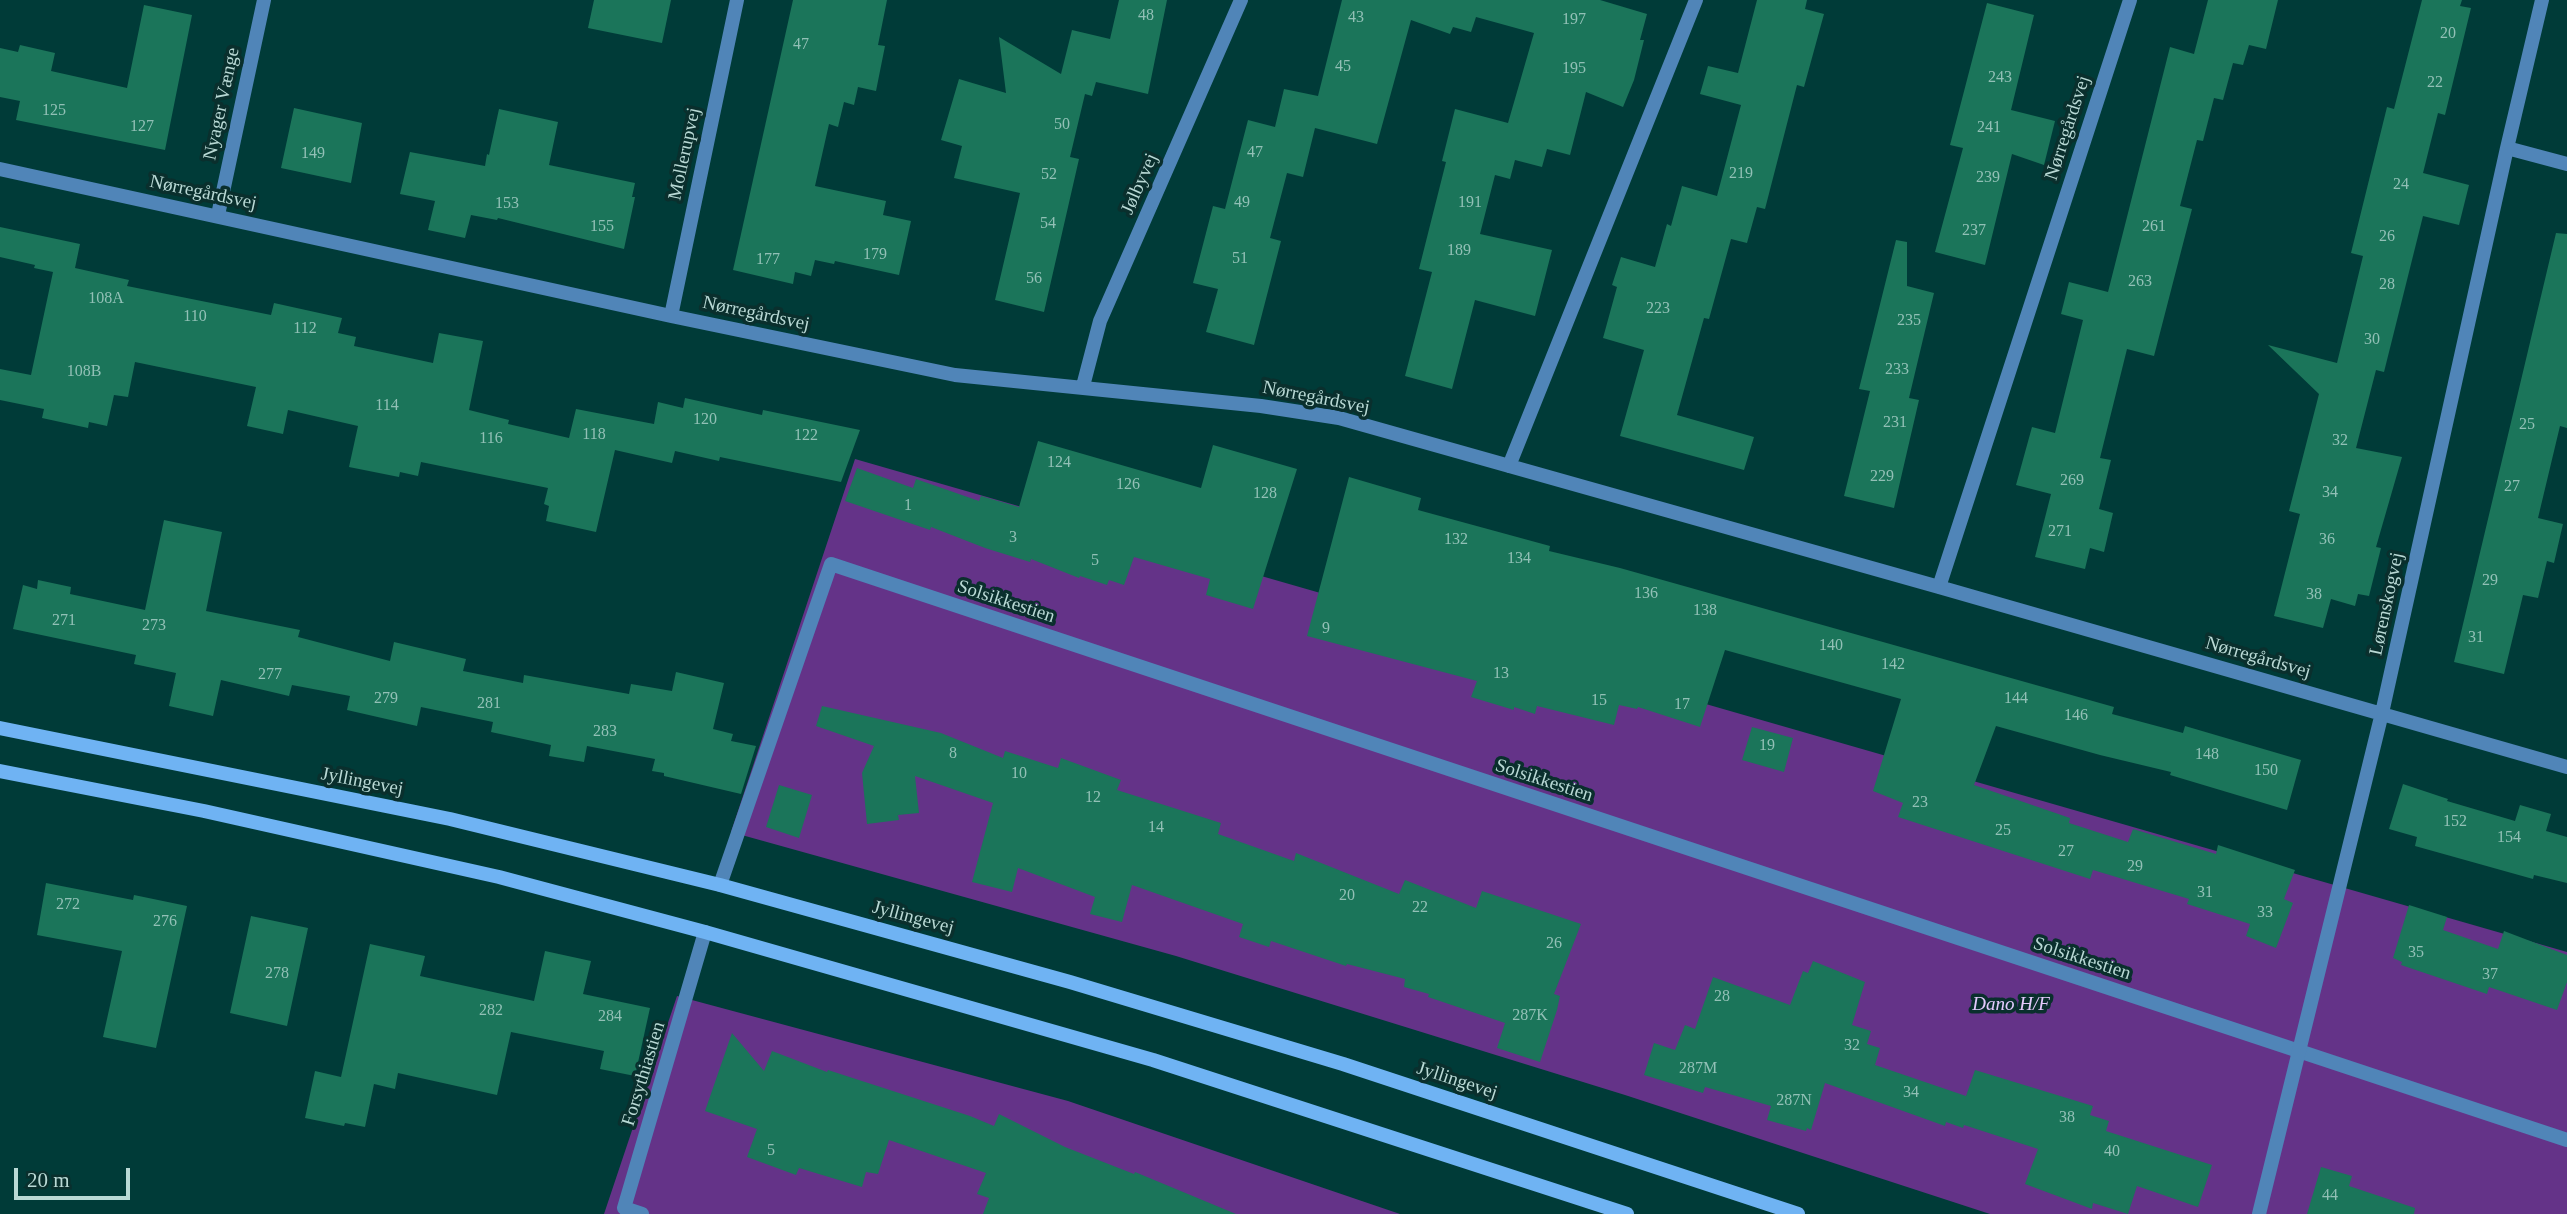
<!DOCTYPE html>
<html>
<head>
<meta charset="utf-8">
<style>
	body { margin:0 }
	#map { position:relative; width:2567px; height:1214px; overflow:hidden; background:#003b38; font-family:"Times New Roman",serif }
	canvas { display:block }
	.scale { position:absolute; left:14px; top:1168px; width:116px; height:32px; box-sizing:border-box; border:4px solid #b9d9d5; border-top:0; padding-left:9px; font-size:21px; line-height:24px; white-space:nowrap; color:#b9d9d5; -webkit-text-stroke:5px #0a2f2d; paint-order:stroke }
</style>
</head>
<body>
<div id="map">
<canvas width="2567" height="1214"></canvas>
<div class="scale">20 m</div>
</div>
<script>
const ctx = document.querySelector('canvas').getContext('2d');
ctx.lineJoin = 'round';
function fillPath(path, color) {
  ctx.fillStyle = color;
  ctx.fill(path, 'evenodd');
}
function poly(rows) {
  const path = new Path2D();
  for (const r of rows) {
    path.moveTo(r[0], r[1]);
    for (let i = 2; i < r.length; i += 2) path.lineTo(r[i], r[i + 1]);
  }
  return path;
}
function trace(path, color, width, dash) {
  ctx.strokeStyle = color;
  ctx.lineWidth = width;
  ctx.lineCap = dash ? 'butt' : 'round';
  ctx.setLineDash(dash || []);
  ctx.stroke(path);
}
function write(font, color, halo, rows, align = 'center') {
  ctx.font = font + ' "Times New Roman",serif';
  ctx.lineWidth = 7;
  ctx.setLineDash([]);
  ctx.textBaseline = 'middle';
  ctx.strokeStyle = halo;
  ctx.fillStyle = color;
  for (const [text, x, y, turn = 0] of rows) {
    ctx.save();
    ctx.translate(x, y);
    ctx.rotate((+turn || 0) * Math.PI / 180);
    ctx.textAlign = isNaN(turn) ? turn : align;
    if (halo) ctx.strokeText(text, 0, 0);
    ctx.fillText(text, 0, 0);
    ctx.restore();
  }
}
fillPath(poly([
	[855,459,2567,952,2567,1214,1990,1214,1625,1095,1176,956,731,832],
	[677,996,1068,1101,1400,1214,604,1214]
]), '#643388');
fillPath(poly([
	[594,0,671,0,662,43,588,28],
	[793,0,887,0,878,45,885,46,876,91,858,87,854,105,844,102,838,127,829,124,815,186,886,201,883,215,911,221,899,275,835,261,834,264,815,260,811,276,795,272,793,284,733,270],
	[1119,0,1167,0,1148,94,1096,82,1092,96,1085,94,1070,157,1079,159,1044,312,995,300,1020,193,954,178,962,146,941,140,959,79,1006,93,999,37,1061,74,1072,30,1110,39],
	[1342,0,1600,0,1647,14,1640,40,1644,40,1634,80,1623,107,1586,92,1570,155,1547,149,1542,167,1515,160,1510,179,1495,175,1480,234,1552,250,1535,316,1475,300,1452,389,1405,376,1432,272,1419,269,1446,162,1442,161,1455,109,1508,123,1534,33,1476,17,1471,32,1453,27,1450,34,1411,20,1377,144,1315,128,1303,177,1287,173,1270,238,1281,241,1254,345,1206,332,1218,289,1193,283,1213,206,1225,209,1248,120,1275,127,1284,89,1318,96],
	[1757,0,1807,0,1805,9,1824,14,1804,87,1797,85,1765,209,1757,207,1747,243,1731,239,1709,319,1704,318,1677,415,1754,437,1744,470,1620,436,1644,350,1603,338,1617,287,1612,285,1621,257,1655,267,1667,224,1671,226,1682,186,1717,196,1741,105,1700,94,1708,66,1738,73],
	[2208,0,2278,0,2266,49,2249,45,2243,65,2233,63,2223,100,2214,98,2203,141,2197,140,2180,206,2192,209,2154,356,2127,349,2100,458,2111,460,2099,509,2113,513,2104,552,2090,548,2085,569,2035,557,2051,494,2016,485,2032,427,2055,433,2083,320,2061,314,2069,282,2108,292,2170,47,2194,54],
	[2422,0,2462,0,2460,6,2471,8,2445,115,2438,113,2423,173,2469,185,2459,225,2423,216,2384,372,2376,370,2356,448,2402,457,2376,547,2381,548,2369,596,2358,594,2355,606,2331,599,2323,628,2274,616,2300,514,2289,511,2319,394,2268,345,2337,363,2363,256,2351,253,2387,107,2394,109],
	[1987,3,2034,15,2011,110,2055,121,2044,165,2012,154,1985,265,1935,252,1963,148,1950,145],
	[144,5,192,15,165,150,16,120,20,101,0,97,0,48,18,52,20,45,55,53,51,71,127,88],
	[294,108,362,123,351,183,281,168],
	[499,109,558,122,549,165,635,183,632,197,635,197,624,249,498,218,497,220,471,215,465,238,428,230,435,201,400,194,410,152,485,166,487,154,489,155],
	[0,227,80,244,75,268,129,280,127,286,271,315,274,303,342,318,338,333,356,337,354,346,433,363,439,333,483,341,469,410,509,420,508,424,569,438,576,409,654,424,658,402,683,408,685,398,762,415,763,410,860,430,841,482,720,457,719,461,675,451,672,463,615,450,596,532,546,521,549,506,544,504,548,488,421,462,418,476,400,472,399,477,349,467,358,426,288,410,283,434,247,426,256,387,135,362,128,397,114,395,107,426,89,422,88,428,42,418,44,409,0,400,0,369,31,375,53,272,34,268,35,265,0,257],
	[2556,233,2567,234,2567,428,2560,426,2538,518,2563,524,2554,563,2547,561,2538,598,2523,595,2504,674,2454,662],
	[1896,240,1907,242,1907,286,1934,293,1909,398,1919,400,1894,508,1844,496,1870,391,1859,389],
	[1038,441,1201,488,1213,445,1297,469,1253,609,1206,595,1210,579,1134,557,1124,585,1109,580,1107,585,1080,576,1079,578,1031,559,1030,562,985,548,931,527,930,530,845,501,857,468,913,488,916,479,979,501,981,496,1019,507],
	[1349,477,1421,498,1418,510,1550,546,1549,551,1620,568,2114,707,2112,714,2183,733,2185,726,2301,760,2287,810,2170,775,2171,772,2100,755,1996,726,1974,785,2070,818,2069,823,2128,842,2133,829,2216,854,2218,845,2295,870,2284,899,2293,903,2276,948,2246,936,2250,924,2187,904,2189,899,2093,870,2090,879,1898,817,1903,803,1873,791,1901,699,1725,650,1700,727,1638,707,1637,709,1619,705,1614,725,1537,706,1535,714,1514,707,1514,710,1471,697,1477,681,1307,636],
	[164,520,222,532,206,611,300,630,298,637,390,661,394,642,466,659,463,671,523,683,524,675,629,694,631,684,672,691,676,672,724,683,713,729,733,734,731,741,756,746,741,794,664,776,664,773,652,771,655,759,587,746,584,762,549,756,551,745,491,732,493,722,421,707,417,726,347,710,350,696,292,685,289,696,221,680,213,716,169,706,176,673,134,664,136,655,13,629,23,585,37,589,38,580,71,587,70,594,145,610],
	[822,706,941,733,1003,758,1005,751,1058,768,1061,758,1121,780,1117,790,1221,823,1218,834,1294,861,1296,853,1399,894,1405,880,1476,908,1482,891,1581,924,1554,994,1560,996,1557,1010,1540,1062,1497,1048,1505,1023,1428,997,1429,994,1404,987,1405,979,1347,964,1346,966,1271,941,1269,947,1239,937,1243,924,1132,885,1122,922,1090,914,1095,897,1018,868,1012,892,972,882,993,803,915,776,919,813,898,815,899,820,867,824,862,773,874,746,816,726],
	[1752,727,1793,738,1784,772,1742,760],
	[2403,784,2448,799,2447,801,2515,821,2520,805,2551,814,2546,831,2567,837,2567,883,2534,875,2533,879,2415,846,2417,837,2389,829],
	[779,785,812,795,799,838,766,827],
	[46,883,133,900,134,895,187,906,156,1048,103,1037,122,951,37,935],
	[2409,905,2447,917,2443,930,2498,949,2504,931,2567,955,2567,982,2557,1010,2489,987,2487,994,2401,965,2402,962,2393,958],
	[251,916,308,928,287,1026,230,1013],
	[370,944,425,956,420,976,534,1001,545,951,591,961,583,994,650,1008,635,1076,600,1069,604,1051,511,1032,497,1095,398,1073,395,1089,374,1084,365,1127,345,1123,344,1126,305,1118,315,1071,341,1077],
	[1813,961,1865,982,1852,1025,1871,1031,1867,1044,1880,1048,1875,1065,1966,1096,1975,1070,2093,1106,2090,1115,2109,1121,2106,1131,2212,1165,2198,1207,2137,1186,2128,1214,2093,1203,2092,1209,2025,1184,2038,1149,1964,1125,1963,1128,1946,1122,1945,1126,1825,1083,1811,1130,1807,1128,1806,1131,1767,1120,1771,1106,1705,1087,1703,1093,1644,1075,1654,1043,1675,1050,1685,1025,1695,1029,1713,977,1790,1005,1803,971,1808,973],
	[732,1033,764,1071,772,1051,827,1072,828,1070,970,1116,994,1126,999,1114,1065,1147,1134,1174,1135,1172,1236,1214,983,1214,989,1198,977,1194,986,1173,889,1140,878,1174,866,1172,862,1187,799,1168,796,1175,747,1157,757,1129,705,1111],
	[2321,1167,2352,1176,2349,1186,2415,1208,2414,1214,2307,1214]
]), '#1b755a');
trace(poly([
	[720,885,831,564,2567,1140],
	[642,1214,624,1208,705,932]
]), '#5085b8', 14);
trace(poly([
	[2507,148,2567,164],
	[0,169,671,316,955,375,1261,406,1339,418,1939,587,2567,767],
	[218,215,264,0],
	[671,316,737,0],
	[1083,386,1100,321,1241,0],
	[1509,466,1696,0],
	[1939,587,2130,0],
	[2259,1214,2382,713,2507,148,2542,0]
]), '#5085b8', 14);
trace(poly([
	[0,728,450,819,720,885,1070,982,1343,1064,1798,1214],
	[0,771,204,811,499,877,705,932,1153,1060,1627,1214]
]), '#6fb3f3', 14);
write('16px', '#92c0b6', null, [
	["48",1146,16],
	["43",1356,18],
	["197",1574,20],
	["20",2448,34],
	["47",801,45],
	["45",1343,67],
	["195",1574,69],
	["243",2000,78],
	["22",2435,83],
	["125",54,111],
	["50",1062,125],
	["127",142,127],
	["241",1989,128],
	["47",1255,153],
	["149",313,154],
	["219",1741,174],
	["52",1049,175],
	["239",1988,178],
	["24",2401,185],
	["49",1242,203],
	["191",1470,203],
	["153",507,204],
	["54",1048,224],
	["155",602,227],
	["261",2154,227],
	["237",1974,231],
	["26",2387,237],
	["189",1459,251],
	["179",875,255],
	["51",1240,259],
	["177",768,260],
	["56",1034,279],
	["263",2140,282],
	["28",2387,285],
	["108A",106,299],
	["223",1658,309],
	["110",195,317],
	["235",1909,321],
	["112",305,329],
	["30",2372,340],
	["233",1897,370],
	["108B",84,372],
	["114",387,406],
	["120",705,420],
	["231",1895,423],
	["25",2527,425],
	["118",594,435],
	["122",806,436],
	["116",491,439],
	["32",2340,441],
	["124",1059,463],
	["229",1882,477],
	["269",2072,481],
	["126",1128,485],
	["27",2512,487],
	["34",2330,493],
	["128",1265,494],
	["1",908,506],
	["271",2060,532],
	["3",1013,538],
	["132",1456,540],
	["36",2327,540],
	["134",1519,559],
	["5",1095,561],
	["29",2490,581],
	["136",1646,594],
	["38",2314,595],
	["138",1705,611],
	["271",64,621],
	["273",154,626],
	["9",1326,629],
	["31",2476,638],
	["140",1831,646],
	["142",1893,665],
	["13",1501,674],
	["277",270,675],
	["279",386,699],
	["144",2016,699],
	["15",1599,701],
	["281",489,704],
	["17",1682,705],
	["146",2076,716],
	["283",605,732],
	["19",1767,746],
	["8",953,754],
	["148",2207,755],
	["150",2266,771],
	["10",1019,774],
	["12",1093,798],
	["23",1920,803],
	["152",2455,822],
	["14",1156,828],
	["25",2003,831],
	["154",2509,838],
	["27",2066,852],
	["29",2135,867],
	["31",2205,893],
	["20",1347,896],
	["272",68,905],
	["22",1420,908],
	["33",2265,913],
	["276",165,922],
	["26",1554,944],
	["35",2416,953],
	["278",277,974],
	["37",2490,975],
	["28",1722,997],
	["282",491,1011],
	["287K",1530,1016],
	["284",610,1017],
	["32",1852,1046],
	["287M",1698,1069],
	["34",1911,1093],
	["287N",1794,1101],
	["38",2067,1118],
	["5",771,1151],
	["40",2112,1152],
	["44",2330,1196]
]);
write('19px', '#b9d9d5', '#0a2f2d', [
	["Nyager Vænge",222,104,-78],
	["Nørregårdsvej",2068,128,-72],
	["Mollerupvej",685,154,-78],
	["Jølbyvej",1140,184,-66],
	["Nørregårdsvej",203,193,12],
	["Nørregårdsvej",756,314,12],
	["Nørregårdsvej",1316,398,11],
	["Solsikkestien",1006,602,18],
	["Lørenskogvej",2387,604,-78],
	["Nørregårdsvej",2258,658,16],
	["Solsikkestien",1544,781,18],
	["Jyllingevej",362,782,11],
	["Jyllingevej",913,918,15],
	["Solsikkestien",2082,959,18],
	["Forsythiastien",644,1074,-73],
	["Jyllingevej",1457,1081,18]
]);
write('italic 19px', '#e4cafd', '#0a2f2d', [
	["Dano H/F",2011,1005]
]);
</script>
</body>
</html>
